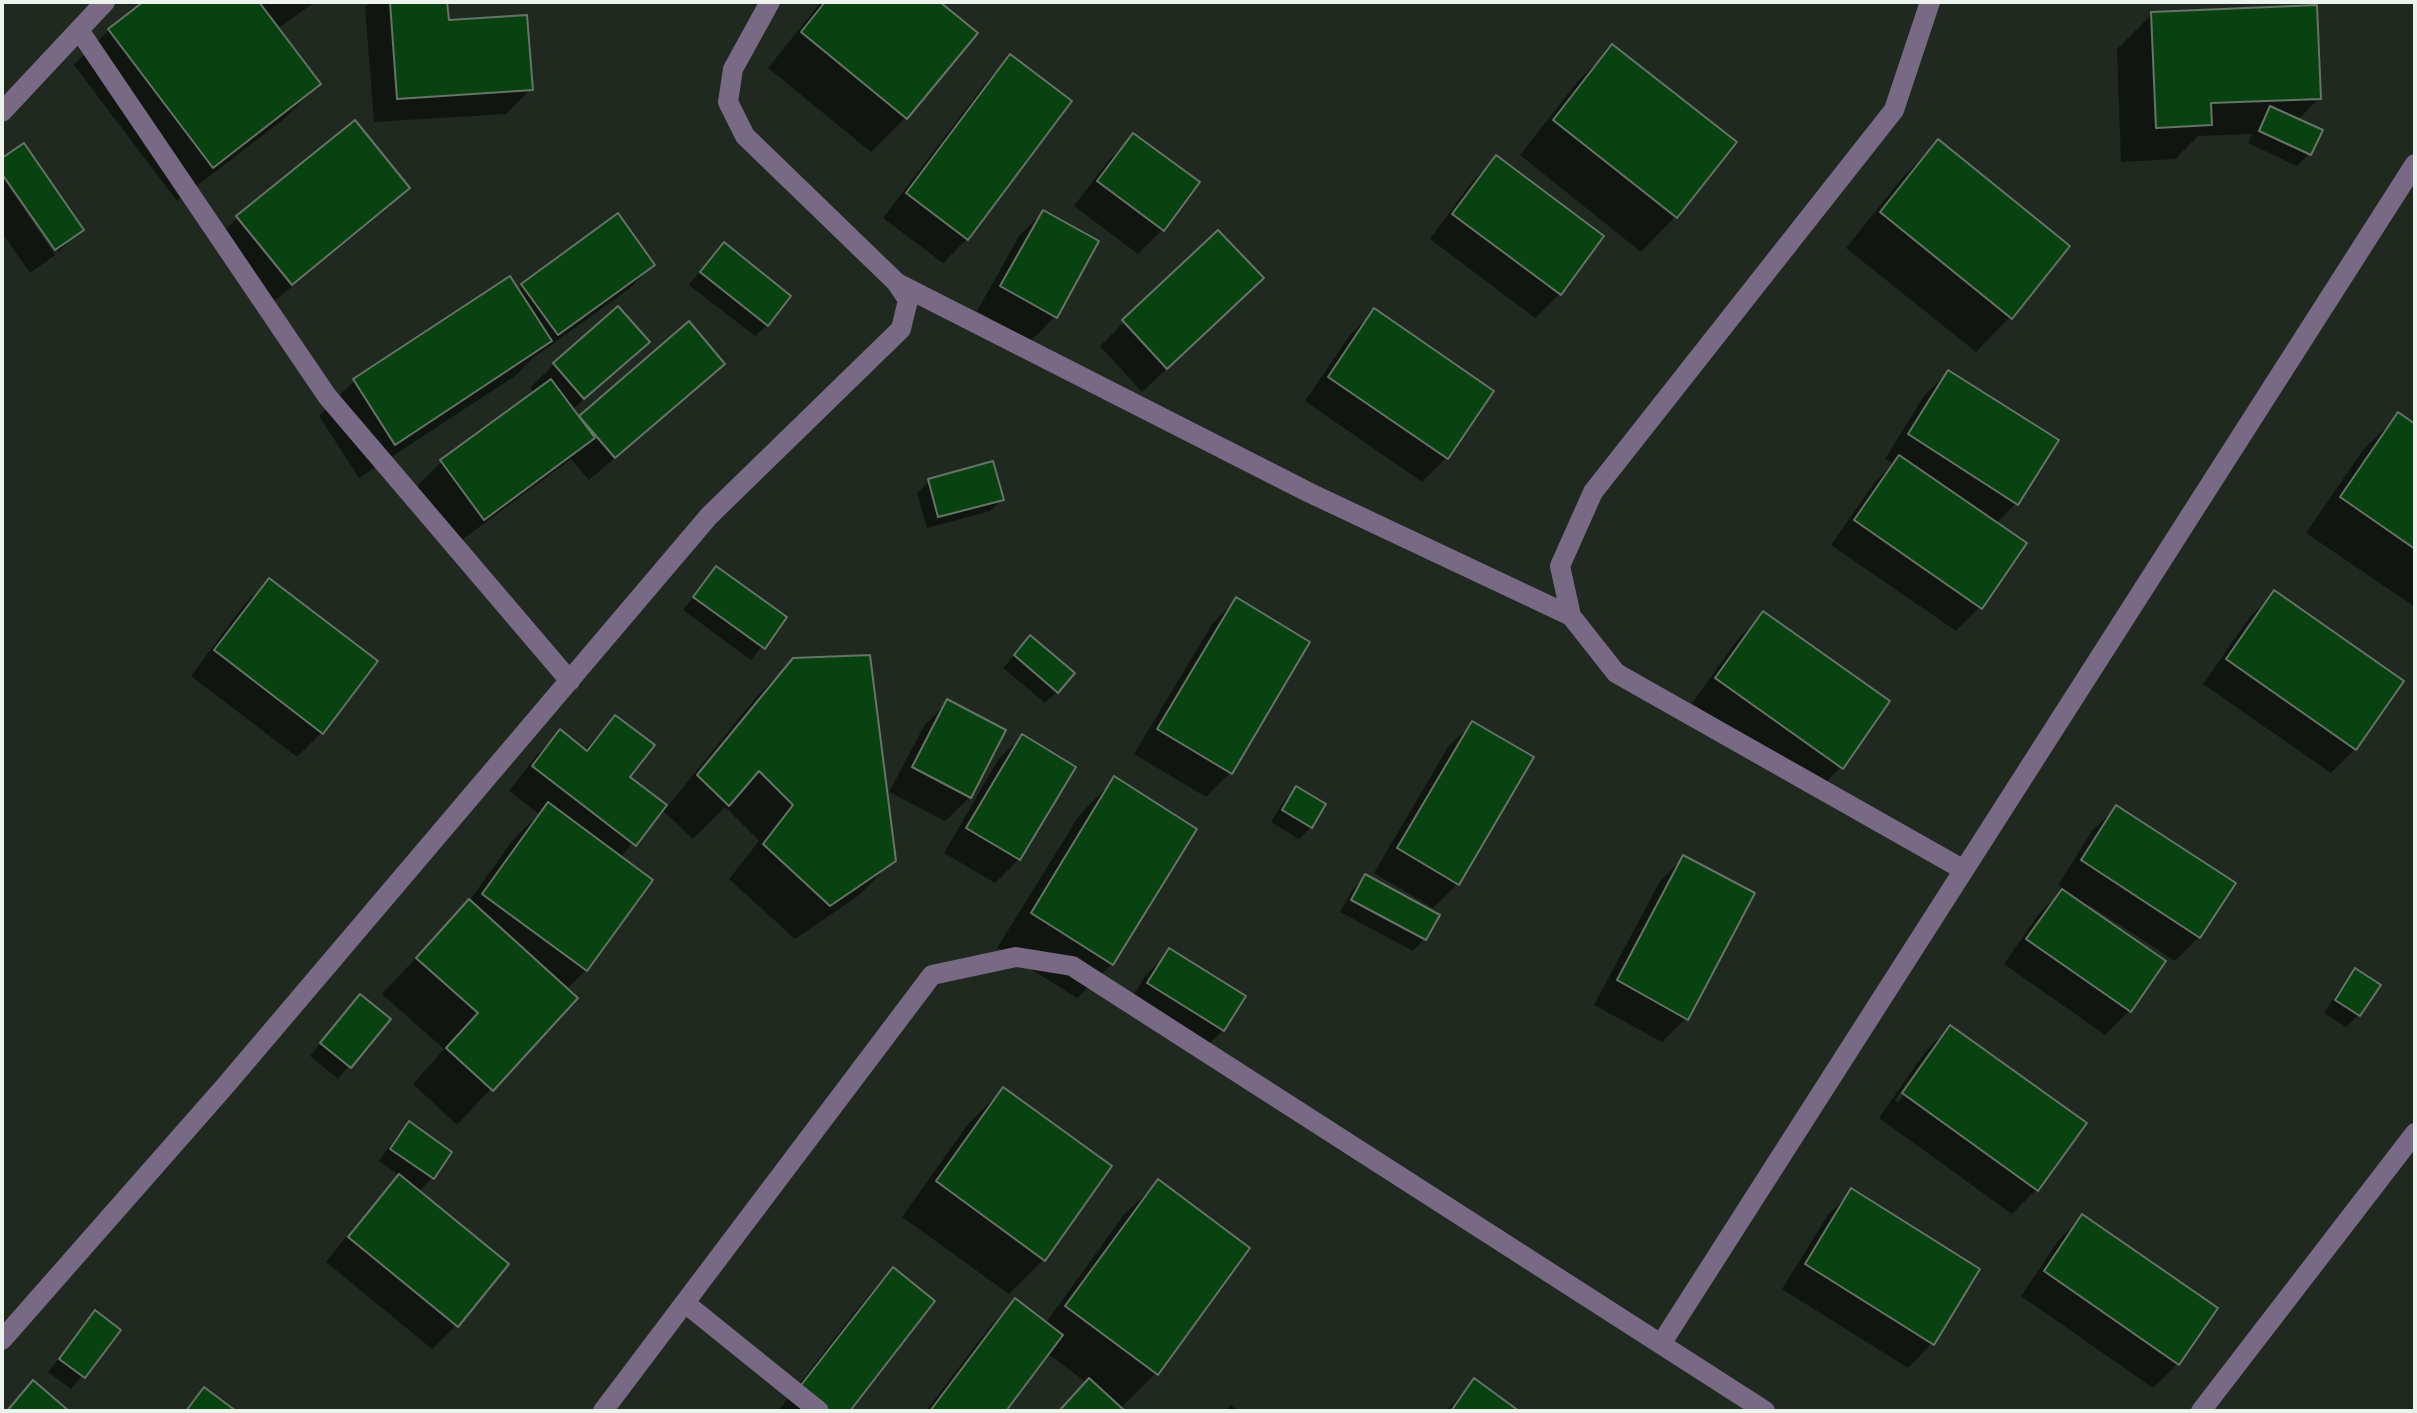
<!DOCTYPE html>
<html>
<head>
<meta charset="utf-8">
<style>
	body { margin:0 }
	#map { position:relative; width:2417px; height:1413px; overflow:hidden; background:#1f291f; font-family:"Noto Sans",sans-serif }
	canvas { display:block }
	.frame { position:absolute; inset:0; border:4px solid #ecf3ec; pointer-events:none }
</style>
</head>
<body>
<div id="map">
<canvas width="2417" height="1413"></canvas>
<div class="frame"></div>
</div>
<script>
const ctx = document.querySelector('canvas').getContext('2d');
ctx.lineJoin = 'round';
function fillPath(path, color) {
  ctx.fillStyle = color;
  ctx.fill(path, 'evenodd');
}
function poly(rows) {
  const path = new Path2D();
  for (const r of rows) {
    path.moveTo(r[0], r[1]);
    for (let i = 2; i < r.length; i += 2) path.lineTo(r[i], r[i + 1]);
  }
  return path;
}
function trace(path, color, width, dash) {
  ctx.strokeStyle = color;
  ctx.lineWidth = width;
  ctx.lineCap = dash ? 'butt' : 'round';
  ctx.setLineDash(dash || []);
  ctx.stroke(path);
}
fillPath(poly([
	[146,2,315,2,277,29,319,84,284,119,177,201,74,65,109,30],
	[370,2,445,2,447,22,531,89,506,114,374,122,365,7],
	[821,2,937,2,906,117,871,152,768,68],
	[2152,14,2319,98,2297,121,2309,154,2297,166,2248,143,2252,134,2198,136,2175,159,2121,162,2117,49],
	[1613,47,1734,142,1675,217,1641,252,1520,155,1578,81],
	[1011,57,967,239,943,263,883,218,987,81],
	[1134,136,1162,230,1138,254,1074,206,1109,160],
	[1938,142,2010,317,1976,352,1846,248,1903,177],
	[1496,158,1559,294,1535,318,1430,239,1472,182],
	[2,161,81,230,58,252,2,170],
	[2,177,55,255,30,273,2,233],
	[407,188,383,212,267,307,214,242,238,217],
	[1043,212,1055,316,1031,341,977,311,1019,236],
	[712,257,767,325,755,336,689,285],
	[653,265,629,289,533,358,515,376,359,478,319,416,354,381,509,279,517,291,523,285],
	[1237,302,1142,392,1100,346,1124,322],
	[1374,311,1491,392,1446,458,1422,482,1305,401,1350,335],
	[688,324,722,364,698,388,589,480,571,459,459,542,417,486,441,462,535,393,530,388,554,364,647,342,572,410,578,419],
	[1948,372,2016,503,1996,524,1980,607,1956,631,1831,545,1875,482,1893,464,1885,459,1924,396],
	[2398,415,2415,427,2415,607,2306,533,2363,450],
	[929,481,1002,499,990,511,927,528,917,493],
	[716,569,784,618,751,660,683,610],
	[269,580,322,732,297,757,191,676,245,604],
	[2274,593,2355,749,2331,773,2203,684,2250,617],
	[1236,600,1230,773,1206,797,1134,754,1212,624],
	[1763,614,1841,767,1817,791,1692,703,1739,638],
	[1019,650,1057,692,1045,703,1003,668],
	[793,660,894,860,858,896,795,939,729,879,759,841,725,807,693,839,661,809,620,858,650,880,586,970,566,990,575,998,457,1125,413,1084,444,1049,382,994,470,900,513,840,539,814,509,791,536,756,560,732,584,750,615,717,627,777,667,807,758,695],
	[948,701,970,797,945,821,889,792,924,726],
	[1473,723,1457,884,1433,908,1374,873,1448,747],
	[1022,736,1019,859,995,883,944,853,998,760],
	[1115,779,1112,964,1077,998,997,948,1080,814],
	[1296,789,1311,827,1299,839,1271,822,1284,801],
	[2117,807,2199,937,2175,961,2089,905,2086,908,2130,1010,2105,1035,2004,964,2038,915,2064,889,2058,885,2092,831],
	[1684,857,1686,1018,1662,1042,1594,1005,1660,881],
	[1365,877,1424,939,1413,951,1340,912,1353,889],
	[1170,951,1223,1030,1199,1054,1125,1008,1146,975],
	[2356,971,2378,985,2358,1015,2346,1027,2324,1013,2344,983],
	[348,1009,388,1019,338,1079,310,1056],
	[1950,1027,2036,1190,2012,1214,1879,1118,1926,1051],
	[1929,1052,1934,1052,1898,1103,1895,1100],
	[1003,1089,1044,1259,1009,1294,902,1217,968,1124],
	[409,1124,450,1152,432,1178,418,1192,456,1325,432,1349,326,1262,375,1201,400,1176,379,1161,397,1136],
	[1158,1182,1156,1373,1120,1409,1122,1411,1059,1411,1087,1383,1047,1353,1004,1411,926,1411,991,1325,1015,1301,1045,1324,1123,1216],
	[1852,1191,1932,1343,1908,1368,1782,1289,1828,1215],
	[2082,1217,2177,1364,2153,1388,2021,1296,2058,1241],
	[893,1270,847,1411,778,1411,869,1294],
	[95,1313,118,1331,71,1389,48,1372],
	[1474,1381,1516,1411,1446,1411],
	[1231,1405,1237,1411,1225,1411]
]), '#0007');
const building = poly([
	[143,2,259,2,321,84,213,168,108,29,143,2],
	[390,2,447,2,449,20,527,15,533,90,397,99,390,2],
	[825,2,940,2,978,33,907,119,801,32,825,2],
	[2317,5,2321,99,2211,103,2212,125,2156,128,2151,12,2317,5],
	[1612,44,1737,142,1677,218,1553,120,1612,44],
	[1010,54,1072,101,968,240,906,193,1010,54],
	[2270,106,2323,130,2311,155,2259,131,2270,106],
	[355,120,410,188,292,285,236,216,355,120],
	[1133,133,1200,182,1164,231,1097,181,1133,133],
	[1938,139,2070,246,2012,319,1880,212,1938,139],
	[24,143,84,230,55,250,2,174,2,158,24,143],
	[1496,155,1604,236,1561,295,1452,214,1496,155],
	[1043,210,1099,241,1057,318,1000,286,1043,210],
	[618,213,655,265,558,335,521,284,618,213],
	[1218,230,1264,278,1167,369,1122,320,1218,230],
	[724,242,791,296,768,326,700,272,724,242],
	[510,276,552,341,395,445,353,379,510,276],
	[618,306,650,342,584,399,553,363,618,306],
	[1374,308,1494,391,1448,459,1328,377,1374,308],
	[689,321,725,364,615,458,579,416,689,321],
	[1948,370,2059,440,2018,505,1908,434,1948,370],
	[551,379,595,438,484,520,440,460,551,379],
	[2398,412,2415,424,2415,549,2340,497,2398,412],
	[1899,455,2027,543,1982,609,1854,520,1899,455],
	[993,461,1004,500,938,517,928,479,993,461],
	[716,566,787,617,765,649,693,597,716,566],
	[269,578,378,661,323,734,214,650,269,578],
	[2274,590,2404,681,2356,750,2226,659,2274,590],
	[1236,597,1310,642,1232,774,1157,729,1236,597],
	[1763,611,1890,701,1843,769,1715,678,1763,611],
	[1030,635,1075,673,1058,693,1014,655,1030,635],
	[870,655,896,861,830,906,763,844,793,805,759,771,729,806,697,775,793,658,870,655],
	[947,699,1006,730,971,798,912,767,947,699],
	[615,715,655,745,630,777,667,805,636,846,532,766,560,729,587,751,615,715],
	[1472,721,1534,757,1459,885,1397,848,1472,721],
	[1022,734,1076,767,1020,860,966,828,1022,734],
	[1114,776,1197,829,1113,965,1031,913,1114,776],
	[1296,786,1326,804,1312,828,1282,810,1296,786],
	[548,802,653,880,587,971,482,894,548,802],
	[2116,805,2236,883,2200,938,2081,860,2116,805],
	[1683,855,1755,893,1688,1020,1617,980,1683,855],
	[1365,874,1440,915,1426,940,1351,900,1365,874],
	[2062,889,2166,961,2131,1012,2026,939,2062,889],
	[469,899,578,998,493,1091,446,1048,478,1013,416,958,469,899],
	[1169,948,1246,996,1224,1031,1147,983,1169,948],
	[2355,968,2381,985,2360,1016,2335,1000,2355,968],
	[360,994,391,1019,351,1068,320,1043,360,994],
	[1950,1025,2087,1123,2038,1191,1902,1093,1950,1025],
	[1003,1087,1112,1166,1045,1261,936,1181,1003,1087],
	[409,1121,452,1152,434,1179,390,1149,409,1121],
	[399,1174,509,1264,458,1327,348,1237,399,1174],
	[1158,1179,1250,1248,1158,1375,1065,1306,1158,1179],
	[1851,1188,1980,1269,1934,1345,1805,1264,1851,1188],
	[2082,1214,2218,1308,2179,1365,2044,1271,2082,1214],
	[893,1267,935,1301,850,1411,825,1411,798,1389,893,1267],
	[1015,1298,1063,1335,1006,1411,930,1411,1015,1298],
	[95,1310,121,1330,85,1378,59,1359,95,1310],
	[1089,1378,1125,1411,1059,1411,1089,1378],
	[1474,1378,1519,1411,1451,1411,1474,1378],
	[33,1380,69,1411,7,1411,33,1380],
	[204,1387,236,1411,186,1411,204,1387]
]);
fillPath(building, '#094211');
trace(building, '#667366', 2);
trace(poly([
	[1930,2,1894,110,1593,492,1560,566,1571,616,1616,673,1964,870],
	[79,30,327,396,570,681],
	[2,112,105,2],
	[897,283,1310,493,1571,616],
	[685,1303,819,1411],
	[2,1340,226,1085,709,516,901,329,908,300,896,282,745,136,728,102,733,69,770,2],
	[1661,1344,2415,164],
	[603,1411,932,975,1016,957,1072,966,1765,1411],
	[2201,1411,2415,1133]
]), '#786a84', 20);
</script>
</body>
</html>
